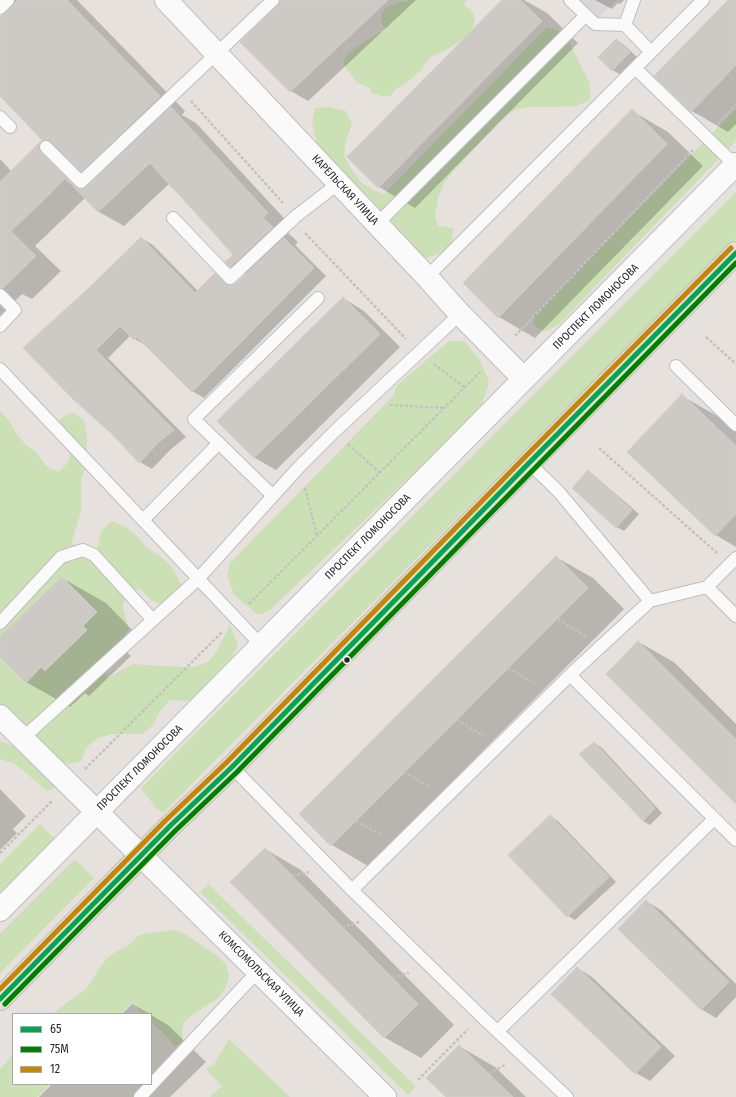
<!DOCTYPE html>
<html>
<head>
<meta charset="utf-8">
<style>
	body { margin:0 }
	#map { position:relative; width:736px; height:1097px; overflow:hidden; background:#e6e1dc; font-family:"Fira Sans Condensed",sans-serif }
	canvas { display:block }
	.legend { position:absolute; left:12px; top:1013px; width:140px; height:72px; box-sizing:border-box; background:#fff; border:1px solid #a9a9a9; margin:0; padding:5px 7px; list-style:none; font-size:12px; color:#272727 }
	.legend li { display:flex; align-items:center; gap:8px; height:20px }
	.legend b { width:20px; border:1px solid #a9a9a9 }
</style>
</head>
<body>
<div id="map">
<canvas width="736" height="1097"></canvas>
<ul class="legend">
<li><b style="height:5px;background:#00a651"></b>65</li>
<li><b style="height:5px;background:#008000"></b>75М</li>
<li><b style="height:5px;background:#c3860a"></b>12</li>
</ul>
</div>
<script>
const ctx = document.querySelector('canvas').getContext('2d');
ctx.lineJoin = 'round';
function fillPath(path, color) {
  ctx.fillStyle = color;
  ctx.fill(path, 'evenodd');
}
function poly(rows) {
  const path = new Path2D();
  for (const r of rows) {
    path.moveTo(r[0], r[1]);
    for (let i = 2; i < r.length; i += 2) path.lineTo(r[i], r[i + 1]);
  }
  return path;
}
function trace(path, color, width, dash) {
  ctx.strokeStyle = color;
  ctx.lineWidth = width;
  ctx.lineCap = dash ? 'butt' : 'round';
  ctx.setLineDash(dash || []);
  ctx.stroke(path);
}
function write(font, color, halo, rows, align = 'center') {
  ctx.font = font + ' "Fira Sans Condensed",sans-serif';
  ctx.lineWidth = 4;
  ctx.setLineDash([]);
  ctx.textBaseline = 'middle';
  ctx.strokeStyle = halo;
  ctx.fillStyle = color;
  for (const [text, x, y, turn = 0] of rows) {
    ctx.save();
    ctx.translate(x, y);
    ctx.rotate((+turn || 0) * Math.PI / 180);
    ctx.textAlign = isNaN(turn) ? turn : align;
    if (halo) ctx.strokeText(text, 0, 0);
    ctx.fillText(text, 0, 0);
    ctx.restore();
  }
}
fillPath(poly([
	[578,0,617,0,597,19]
]), '#d9d6d8');
fillPath(poly([
	[408,0,466,0,464,4,474,14,475,23,471,32,463,39,448,49,431,57,424,65,422,70,402,86,397,88,390,96,384,97,372,93,370,88,358,83,347,69,344,64,345,59,348,54,359,45,377,34,382,32,385,29,382,24,381,18,382,13,385,9,389,6,401,2,406,2],
	[547,27,559,31,569,42,590,84,590,100,576,106,560,107,530,107,515,110,503,117,463,161,453,171,444,184,438,198,435,215,438,226,453,228,452,244,441,253,427,258,414,252,397,233,391,220,377,214,319,153,312,122,315,108,330,107,346,111,352,125,346,140,344,156,351,169,361,182,374,190,384,194],
	[736,109,736,141,558,325,544,332,534,325,535,314],
	[736,192,736,238,163,813,155,807,141,788],
	[449,341,464,341,480,360,489,382,481,409,269,611,258,615,234,595,227,575,230,563,394,395,397,385],
	[0,411,9,420,16,433,25,444,37,453,46,466,59,472,69,461,70,447,63,434,59,420,72,412,84,420,87,435,86,466,81,480,81,512,72,541,77,556,93,559,98,546,101,531,112,521,126,527,137,536,147,548,160,556,171,566,186,592,164,606,151,600,140,589,126,592,123,607,129,629,122,639,115,652,107,664,106,679,133,664,163,666,194,667,208,662,217,651,230,625,238,645,226,669,198,700,184,701,170,700,160,711,153,725,142,734,112,734,98,738,86,748,81,761,68,764,54,760,0,704],
	[0,741,9,744,21,752,57,787,47,791,15,764,0,759],
	[40,824,57,841,0,898,0,864],
	[75,859,94,878,0,973,0,934],
	[208,884,416,1086,408,1095,200,892],
	[175,930,185,934,219,957,226,965,229,975,227,984,222,994,215,1001,207,1005,191,1016,184,1022,182,1032,183,1042,174,1047,170,1040,151,1022,151,1014,143,1014,132,1003,120,1014,53,1014,62,1006,86,989,101,966,107,958,114,953,130,944,138,936,146,933],
	[229,1039,290,1097,210,1097,222,1086,206,1069,214,1064],
	[13,1054,13,1084,50,1084,37,1097,0,1097,0,1069]
]), '#cce0b6');
fillPath(poly([
	[0,0,77,0,185,111,182,115,196,123,293,228,288,233,298,242,295,245,326,276,204,398,192,391,147,346,135,339,131,335,108,358,186,437,171,449,152,469,140,462,114,435,73,398,94,284,141,238,153,245,198,291,215,274,227,281,232,286,235,285,246,275,231,267,227,262,234,255,170,183,124,226,99,212,85,198,35,246,61,271,32,299,22,294,0,316,0,159,12,172,44,140,0,95,0,19,12,8,0,2],
	[66,156,67,156,82,171,96,179,86,188,66,168,64,160],
	[282,0,416,0,308,101,291,91,241,42,279,6],
	[503,0,524,0,547,13,578,43,415,208,379,187],
	[595,0,624,0,620,4,618,3,612,9],
	[729,0,736,0,736,124,728,132,692,111],
	[616,40,623,44,637,57,620,74,612,70],
	[632,111,668,132,703,166,535,338,499,317],
	[343,298,364,311,400,347,276,470,255,458,218,421],
	[682,396,726,421,736,431,736,547,716,535],
	[588,471,595,476,639,514,624,531,617,527],
	[556,557,593,578,624,609,368,866,332,845],
	[62,578,106,603,140,638,127,652,131,656,89,696,85,693,70,707,26,682,0,655,0,638],
	[639,642,675,663,736,724,736,803],
	[594,743,601,747,662,813,650,825,643,821],
	[0,789,26,816,13,829,17,833,0,850],
	[550,816,558,821,616,882,575,920,568,916,510,855],
	[265,849,301,870,454,1025,421,1058,384,1037],
	[646,901,661,910,736,984,736,997,716,1018,701,1009],
	[577,968,592,977,675,1056,650,1081,636,1073],
	[132,1004,150,1014,122,1014],
	[151,1015,168,1025,206,1062,170,1097,39,1097,52,1084,151,1084],
	[459,1046,495,1067,526,1097,447,1097]
]), '#0003');
const building = poly([
	[18,0,67,0,160,96,81,172,51,141,48,140,44,140,40,142,39,145,39,149,41,152,76,187,79,189,83,189,86,187,171,107,268,213,263,218,273,227,230,267,225,262,233,255,213,232,150,163,98,212,65,178,49,195,11,231,36,256,3,288,0,288,0,182,42,140,0,96,0,17,5,13,18,0],
	[280,0,388,0,290,92,240,42,278,5,280,0],
	[502,0,520,0,542,21,378,188,347,157,502,0],
	[728,0,736,0,736,65,691,112,654,76,728,0],
	[616,39,630,52,612,71,598,57,616,39],
	[632,109,667,144,498,318,463,283,632,109],
	[141,237,195,293,215,273,228,285,231,285,235,284,284,238,314,268,192,392,137,337,134,340,120,326,96,350,174,430,159,442,139,463,114,436,73,399,23,348,93,284,141,237],
	[343,297,380,334,254,458,217,421,343,297],
	[682,394,736,446,736,514,715,536,627,452,682,394],
	[588,470,632,510,616,528,572,488,588,470],
	[556,556,588,588,331,846,299,814,556,556],
	[62,577,97,612,83,626,87,630,45,671,41,667,26,683,0,657,0,637,62,577],
	[638,641,736,739,736,804,606,674,638,641],
	[594,742,655,808,643,821,579,754,594,742],
	[550,815,609,877,567,917,508,855,550,815],
	[265,848,418,1004,384,1038,230,882,265,848],
	[646,900,729,982,701,1010,618,929,646,900],
	[577,967,661,1047,635,1074,551,994,577,967],
	[459,1045,489,1074,513,1097,446,1097,426,1078,459,1045]
]);
fillPath(building, '#cdcac6');
trace(building, '#d0cdc9', 1);
const lane = poly([
	[570,0,595,24,625,25,651,52],
	[0,8,8,0],
	[625,25,634,0],
	[635,68,735,165],
	[0,117,10,127],
	[46,147,81,182,273,0],
	[173,218,230,278,295,217,339,183],
	[377,224,586,15],
	[427,277,703,0],
	[0,295,15,310,0,326],
	[676,366,736,425],
	[0,369,261,645],
	[529,463,558,491,650,601,707,587,736,616],
	[273,496,194,419,318,298],
	[143,520,219,443],
	[707,587,736,558],
	[650,601,570,675,736,840],
	[0,623,61,557,83,550,94,555,153,620],
	[23,738,198,579,299,467,334,432,460,314],
	[232,767,352,890],
	[498,1031,714,819],
	[140,1097,258,971],
	[567,1097,481,1016,352,890,570,675]
]);
const street = poly([
	[166,0,427,277,460,314,524,379],
	[0,716,385,1097]
]);
const secondary = poly([
	[0,910,736,164]
]);
const primary = poly([
	[0,999,170,826,232,767,529,463,736,253]
]);
trace(lane, '#bfbebe', 14);
trace(street, '#bfbebe', 24);
trace(secondary, '#bfbebe', 24);
trace(primary, '#bfbdbb', 24);
trace(poly([
	[191,101,283,203],
	[718,124,736,105],
	[305,233,406,339],
	[515,336,693,150],
	[706,337,736,364],
	[434,364,465,388],
	[390,405,445,408],
	[348,444,380,473],
	[599,448,717,553],
	[305,488,317,536],
	[249,604,482,370],
	[558,619,586,637],
	[508,668,535,684],
	[457,720,484,736],
	[85,769,223,631],
	[404,772,430,787],
	[356,821,382,835],
	[0,853,53,800],
	[292,876,309,872],
	[342,927,359,922],
	[393,978,409,973],
	[489,1074,506,1064],
	[418,1080,468,1029]
]), '#c2c2c1', 2.5, [3, 2]);
trace(lane, '#fbfafa', 12);
trace(street, '#fbfafa', 22);
trace(secondary, '#fbfafa', 22);
trace(primary, '#e4ded3', 22);
trace(poly([
	[0,999,170,826,232,767,529,463,736,253]
]), '#00a651', 5);
trace(poly([
	[5,1004,175,831,237,772,736,263]
]), '#008000', 5);
trace(poly([
	[0,989,165,821,227,762,524,458,731,248]
]), '#c3860a', 5);
for (const [x, y, r, color] of [
	[347,660,3.5,"#272727"]
]) {
  const dot = new Path2D();
  dot.arc(x, y, r, 0, 2 * Math.PI);
  ctx.fillStyle = color;
  ctx.fill(dot);
  trace(dot, '#fff', 1.5);
}
write('11px', '#272727', '#fff', [
	["КАРЕЛЬСКАЯ УЛИЦА",345,190,47],
	["ПРОСПЕКТ ЛОМОНОСОВА",596,307,-45],
	["ПРОСПЕКТ ЛОМОНОСОВА",368,537,-45],
	["ПРОСПЕКТ ЛОМОНОСОВА",140,768,-45],
	["КОМСОМОЛЬСКАЯ УЛИЦА",261,974,45]
]);
</script>
</body>
</html>
